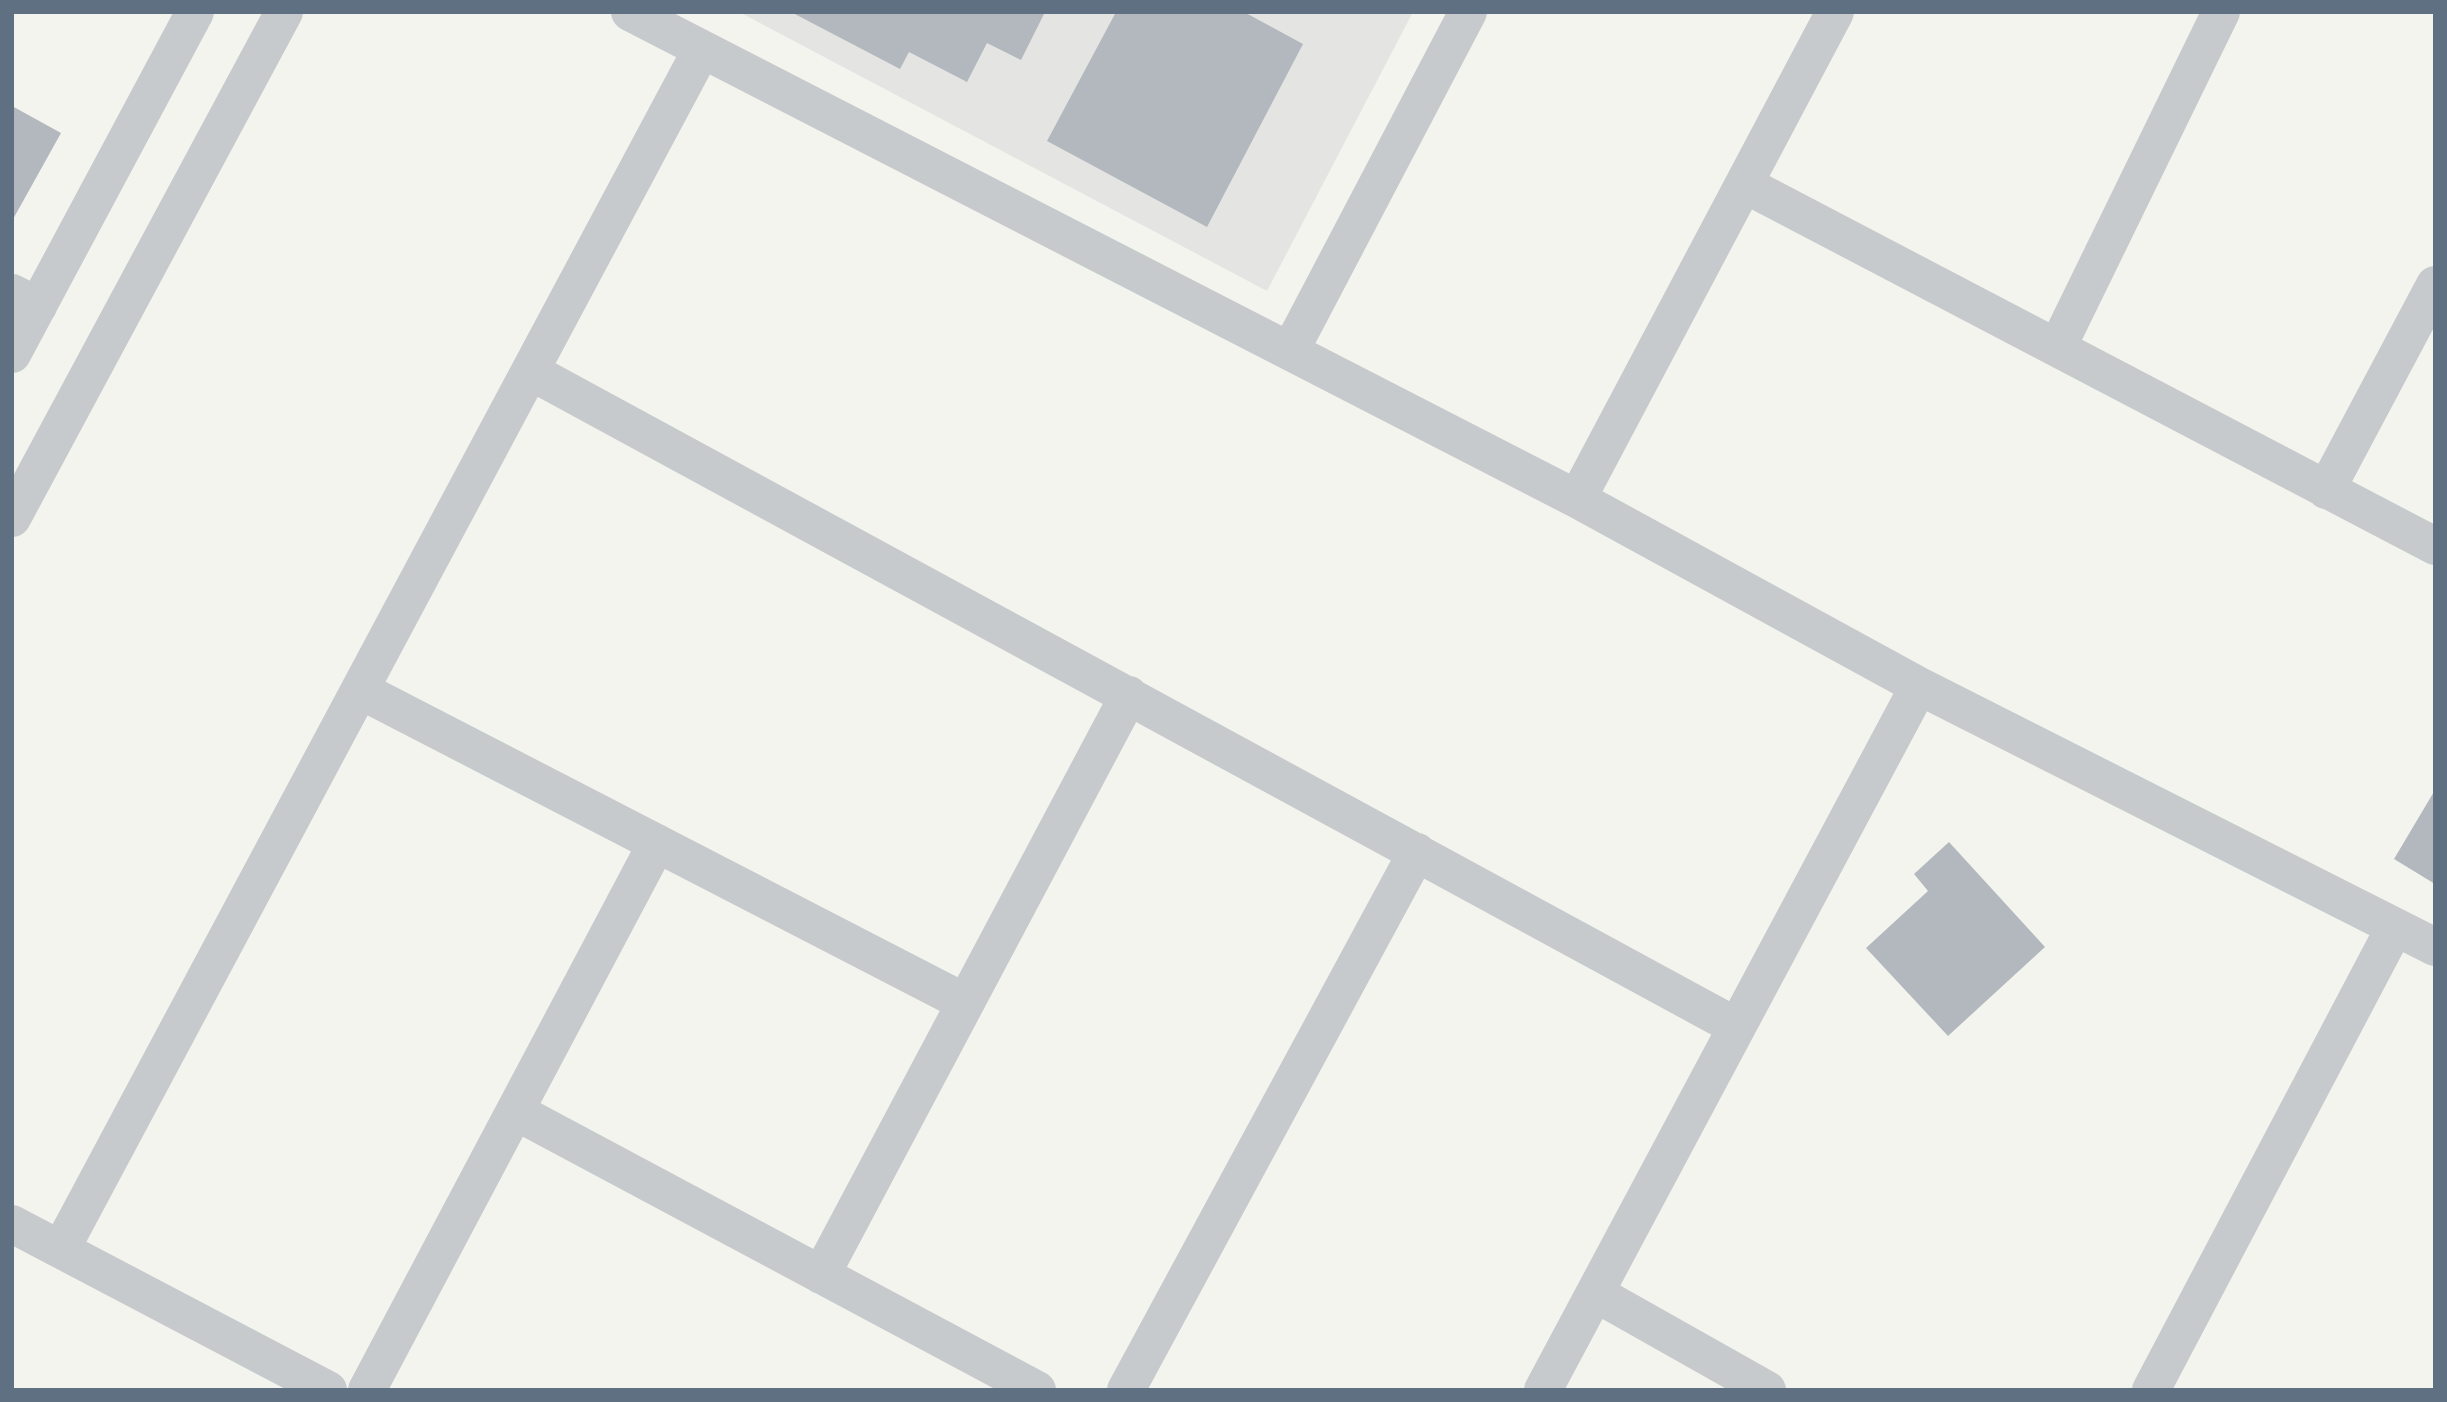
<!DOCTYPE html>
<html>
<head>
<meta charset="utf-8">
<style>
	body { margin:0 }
	#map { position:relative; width:2447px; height:1402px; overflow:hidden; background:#f4f4ef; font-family:Poppins,sans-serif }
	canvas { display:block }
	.frame { position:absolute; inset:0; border:14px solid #607083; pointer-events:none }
</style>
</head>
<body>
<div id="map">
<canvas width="2447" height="1402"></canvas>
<div class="frame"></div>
</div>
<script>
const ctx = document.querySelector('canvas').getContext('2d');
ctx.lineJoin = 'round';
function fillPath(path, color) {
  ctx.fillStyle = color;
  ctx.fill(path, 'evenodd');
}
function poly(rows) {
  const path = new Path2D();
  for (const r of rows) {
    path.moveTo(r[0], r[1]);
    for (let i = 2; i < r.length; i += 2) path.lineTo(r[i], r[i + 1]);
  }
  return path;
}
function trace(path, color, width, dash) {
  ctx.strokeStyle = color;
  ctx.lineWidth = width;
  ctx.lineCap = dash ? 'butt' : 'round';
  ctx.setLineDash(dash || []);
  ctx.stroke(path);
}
fillPath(poly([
	[739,12,1413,12,1267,291]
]), '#e4e5e3');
fillPath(poly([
	[791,12,1045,12,1021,60,987,43,967,82,909,52,900,69],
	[1116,12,1244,12,1303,44,1207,227,1047,141],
	[12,106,61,133,12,221],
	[2435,790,2435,884,2394,859],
	[1949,842,2045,947,1948,1036,1866,948,1928,891,1914,874]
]), '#b2b8bd');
trace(poly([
	[630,12,1577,499,1919,686,2435,947],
	[1744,184,2435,546],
	[12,293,38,306],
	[2057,348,2221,12],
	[1290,351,1468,12],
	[530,371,1737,1027],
	[2326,490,2435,285],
	[1577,499,1835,12],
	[360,690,964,1002],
	[515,1111,1037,1390],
	[12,1224,328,1390],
	[61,1249,702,49],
	[821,1275,1129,695],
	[1595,1293,1767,1390],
	[367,1390,657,843],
	[1126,1390,1417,852],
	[1543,1390,1919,686],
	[2151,1390,2395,927]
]), '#c7cacd', 38);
trace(poly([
	[12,354,195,12],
	[12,518,284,12]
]), '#c7cacd', 38);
</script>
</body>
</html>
